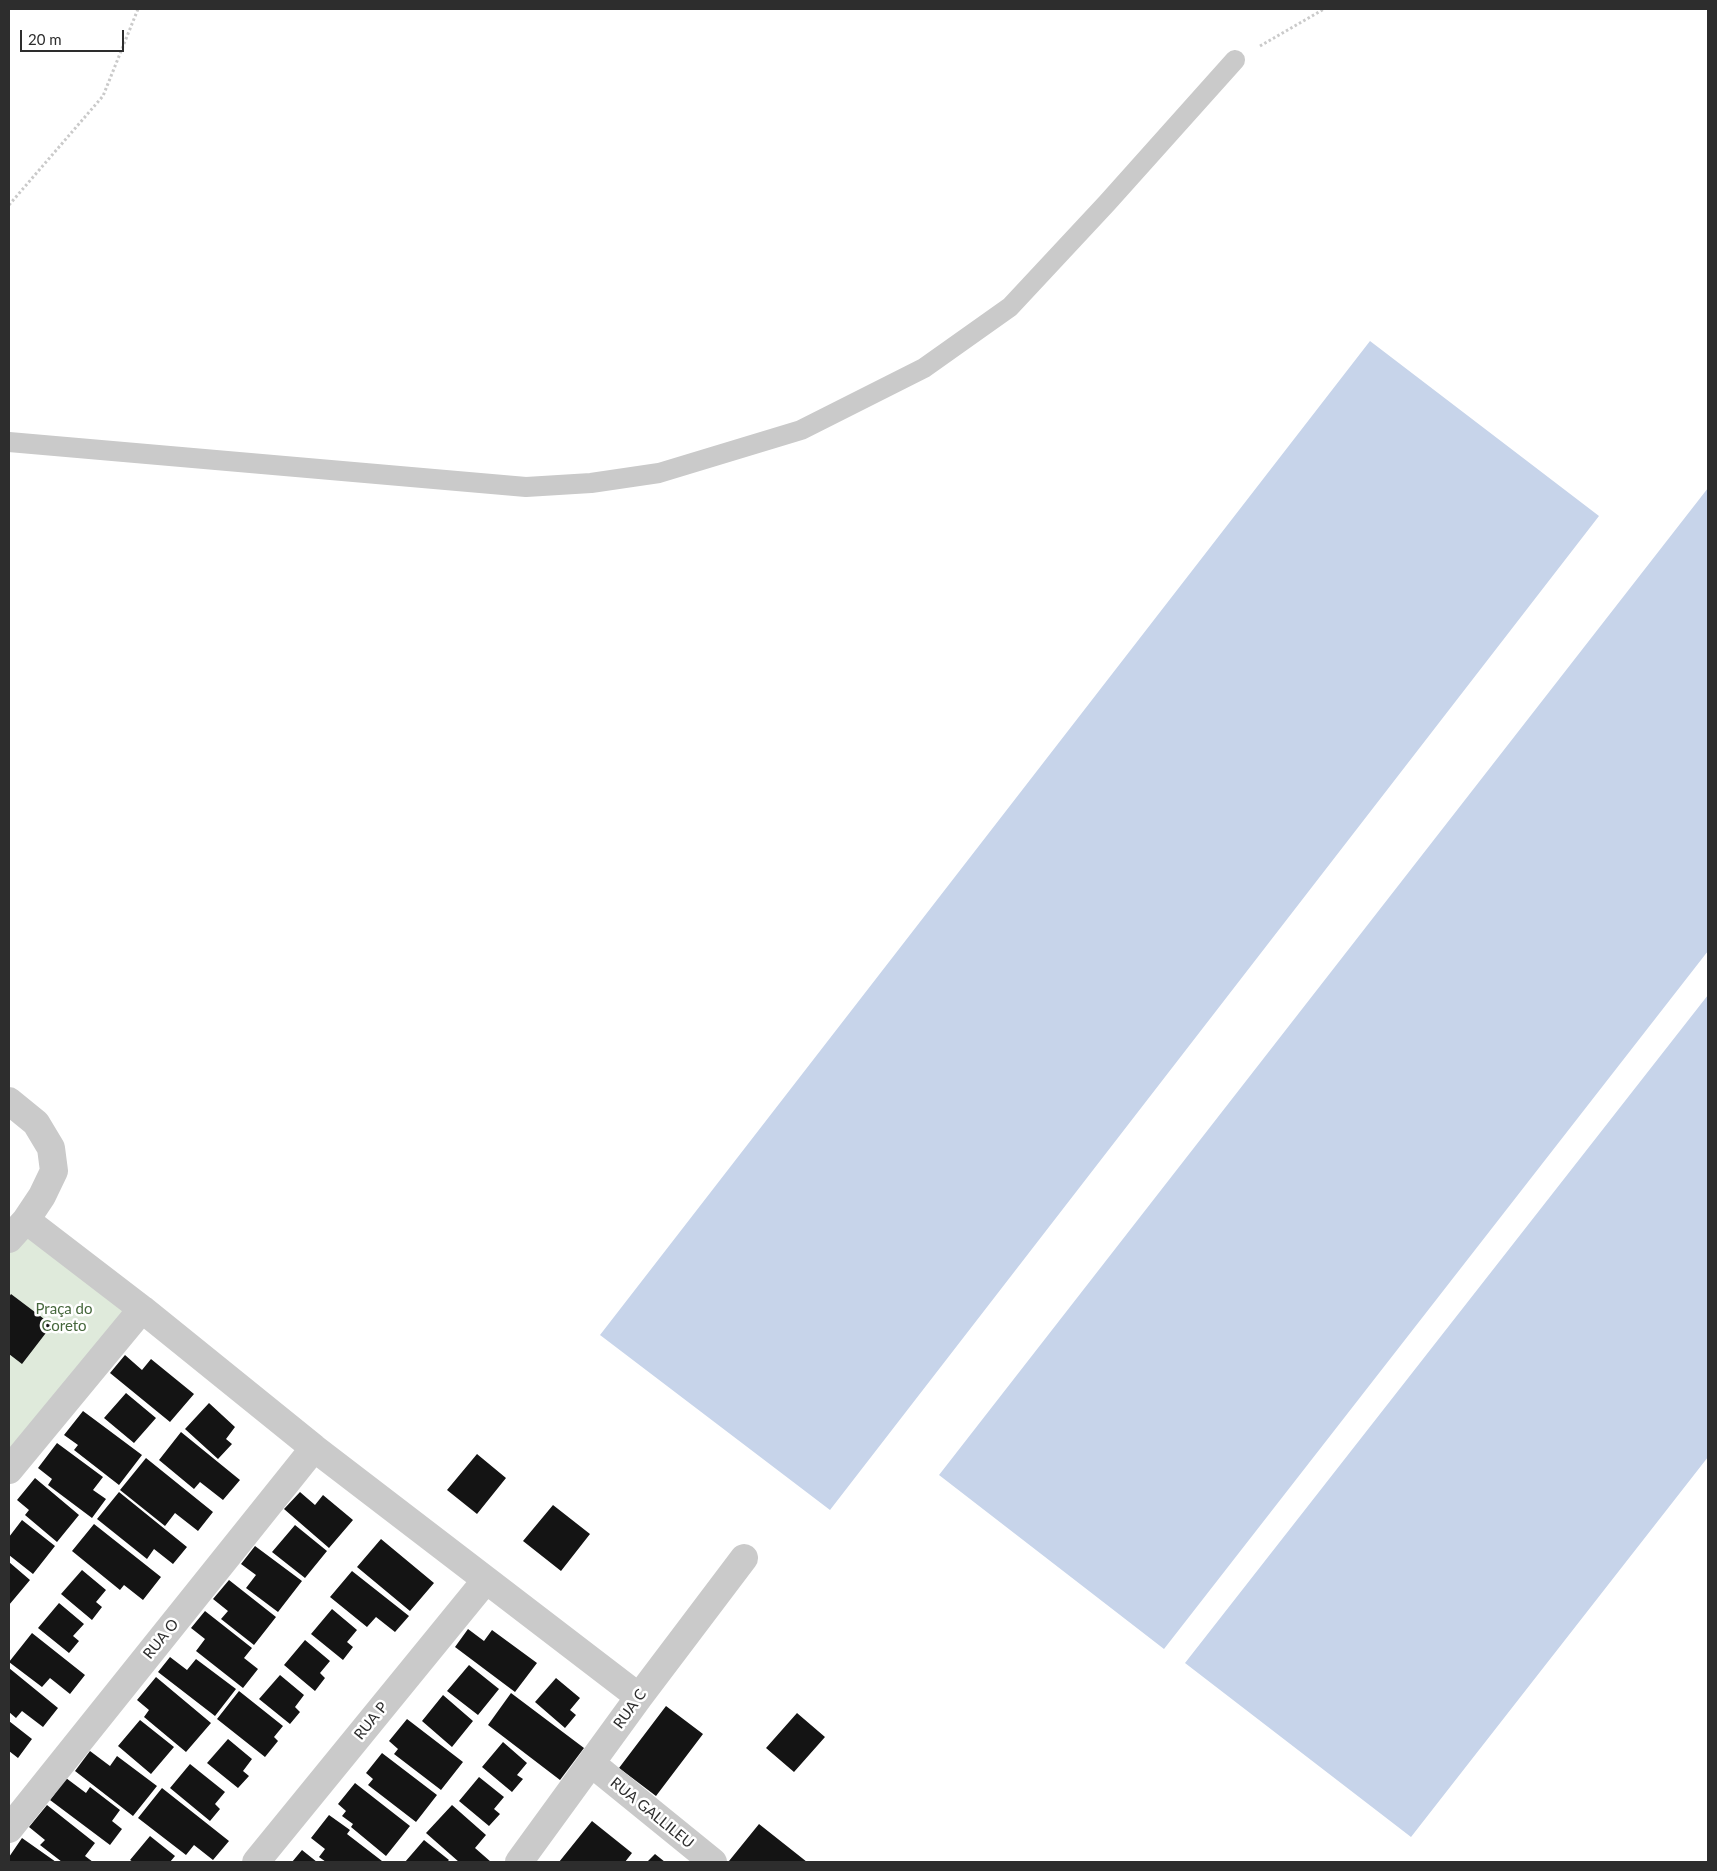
<!DOCTYPE html>
<html>
<head>
<meta charset="utf-8">
<style>
	body { margin:0 }
	#map { position:relative; width:1717px; height:1871px; overflow:hidden; background:#fff; font-family:Lato,sans-serif }
	canvas { display:block }
	.frame { position:absolute; inset:0; border:10px solid #2d2d2d; pointer-events:none }
	.scale { position:absolute; left:20px; top:30px; width:104px; height:22px; box-sizing:border-box; border:2px solid #2d2d2d; border-top:0; padding-left:6px; font-size:15px; line-height:18px; white-space:nowrap; color:#2d2d2d; -webkit-text-stroke:4px #fff; paint-order:stroke }
</style>
</head>
<body>
<div id="map">
<canvas width="1717" height="1871"></canvas>
<div class="frame"></div>
<div class="scale">20 m</div>
</div>
<script>
const ctx = document.querySelector('canvas').getContext('2d');
ctx.lineJoin = 'round';
function fillPath(path, color) {
  ctx.fillStyle = color;
  ctx.fill(path, 'evenodd');
}
function poly(rows) {
  const path = new Path2D();
  for (const r of rows) {
    path.moveTo(r[0], r[1]);
    for (let i = 2; i < r.length; i += 2) path.lineTo(r[i], r[i + 1]);
  }
  return path;
}
function trace(path, color, width, dash) {
  ctx.strokeStyle = color;
  ctx.lineWidth = width;
  ctx.lineCap = dash ? 'butt' : 'round';
  ctx.setLineDash(dash || []);
  ctx.stroke(path);
}
function write(font, color, halo, rows, align = 'center') {
  ctx.font = font + ' Lato,sans-serif';
  ctx.lineWidth = 5;
  ctx.setLineDash([]);
  ctx.textBaseline = 'middle';
  ctx.strokeStyle = halo;
  ctx.fillStyle = color;
  for (const [text, x, y, turn = 0] of rows) {
    ctx.save();
    ctx.translate(x, y);
    ctx.rotate((+turn || 0) * Math.PI / 180);
    ctx.textAlign = isNaN(turn) ? turn : align;
    if (halo) ctx.strokeText(text, 0, 0);
    ctx.fillText(text, 0, 0);
    ctx.restore();
  }
}
fillPath(poly([
	[26,1220,142,1309,9,1470,9,1239]
]), '#dfeadb');
fillPath(poly([
	[1370,341,1599,516,830,1510,600,1335],
	[1708,488,1708,951,1164,1649,939,1475],
	[1708,995,1708,1457,1411,1837,1185,1663]
]), '#c7d4ea');
fillPath(poly([
	[11,1294,52,1325,22,1364,9,1354,9,1297],
	[125,1355,142,1370,151,1359,194,1394,170,1422,110,1373],
	[126,1393,156,1418,134,1443,104,1418],
	[209,1403,235,1427,226,1439,232,1444,218,1459,185,1429],
	[83,1411,142,1455,119,1485,74,1450,78,1445,64,1435],
	[181,1432,240,1480,223,1500,200,1482,194,1489,159,1460],
	[57,1443,103,1477,93,1490,106,1499,92,1518,48,1485,52,1479,38,1468],
	[477,1454,506,1478,477,1514,447,1490],
	[146,1458,213,1512,198,1531,175,1513,165,1526,120,1490],
	[35,1478,79,1515,57,1542,25,1515,29,1510,17,1500],
	[119,1492,187,1547,173,1564,154,1549,147,1559,97,1519],
	[300,1492,315,1505,323,1495,353,1520,329,1548,284,1509],
	[553,1505,590,1534,561,1571,523,1541],
	[22,1520,55,1546,33,1574,9,1555,9,1537],
	[94,1524,161,1577,143,1600,124,1585,120,1590,72,1551],
	[295,1525,327,1551,305,1578,272,1552],
	[381,1539,434,1583,410,1611,357,1567],
	[255,1546,302,1581,278,1612,246,1588,256,1575,241,1564],
	[9,1562,30,1580,9,1605],
	[82,1570,106,1590,96,1602,102,1607,92,1620,61,1594],
	[352,1571,409,1616,395,1632,376,1617,367,1627,330,1597],
	[229,1580,276,1617,254,1645,221,1619,228,1611,213,1599],
	[59,1603,84,1624,73,1636,79,1641,69,1653,38,1628],
	[332,1609,357,1630,347,1642,353,1647,343,1660,311,1634],
	[205,1611,252,1648,244,1658,258,1669,243,1688,196,1651,205,1639,191,1628],
	[468,1629,484,1641,492,1630,537,1663,515,1692,455,1647],
	[32,1633,85,1675,70,1694,50,1678,42,1687,9,1662],
	[305,1640,330,1661,320,1673,325,1678,315,1691,284,1665],
	[170,1657,187,1670,196,1659,236,1689,215,1716,158,1672],
	[469,1665,499,1689,478,1715,447,1691],
	[9,1668,58,1708,43,1727,22,1711,16,1718,9,1712],
	[280,1675,304,1695,295,1707,300,1712,290,1724,259,1699],
	[156,1677,211,1723,186,1752,144,1717,149,1710,137,1700],
	[556,1678,580,1698,570,1710,576,1715,565,1728,535,1702],
	[239,1691,283,1726,274,1737,278,1741,265,1757,217,1719],
	[511,1693,584,1748,560,1780,488,1725],
	[443,1695,473,1721,452,1747,422,1721],
	[666,1706,703,1734,656,1796,619,1768],
	[797,1713,825,1737,794,1772,766,1748],
	[407,1719,463,1762,441,1790,394,1754,398,1749,389,1741],
	[140,1720,174,1747,151,1774,118,1746],
	[9,1721,32,1739,18,1758,9,1751],
	[228,1739,252,1759,243,1771,249,1776,238,1788,207,1763],
	[503,1742,527,1763,517,1775,523,1779,512,1792,482,1767],
	[90,1751,110,1766,117,1756,157,1786,133,1816,75,1771],
	[382,1753,437,1795,416,1822,368,1785,373,1779,366,1773],
	[190,1764,225,1792,215,1804,220,1809,210,1821,170,1788],
	[479,1777,504,1797,494,1809,500,1814,489,1826,459,1801],
	[66,1778,86,1793,90,1787,120,1810,112,1821,122,1829,110,1845,50,1800],
	[355,1783,410,1826,386,1856,351,1827,353,1824,342,1816,346,1811,338,1804],
	[162,1788,229,1841,213,1860,194,1845,186,1855,138,1818],
	[47,1805,95,1843,85,1856,93,1862,62,1862,40,1845,45,1840,29,1827],
	[452,1805,486,1835,475,1848,491,1862,459,1862,426,1833],
	[329,1815,350,1830,347,1834,382,1861,381,1862,326,1862,319,1857,325,1849,311,1838],
	[592,1821,632,1853,625,1862,559,1862],
	[759,1824,807,1862,729,1861],
	[150,1836,175,1856,170,1862,133,1862,130,1860],
	[22,1838,56,1862,9,1862,9,1857],
	[424,1840,449,1860,447,1862,405,1862],
	[302,1850,317,1862,292,1862],
	[655,1854,665,1862,647,1862]
]), '#141414');
trace(poly([
	[1260,46,1324,9],
	[9,205,103,96,138,9]
]), '#cacaca', 3, [2.5, 2.5]);
trace(poly([
	[9,442,526,487,591,483,659,473,801,430,924,368,1010,307,1107,203,1235,60]
]), '#cacaca', 20);
trace(poly([
	[9,1101,36,1123,51,1148,54,1171,42,1196,26,1220,9,1239],
	[26,1220,142,1309,314,1448,639,1697],
	[9,1470,142,1309],
	[591,1763,713,1862],
	[9,1829,314,1448],
	[256,1862,486,1580],
	[519,1862,639,1697,744,1558]
]), '#cacaca', 28);
write('15px', '#46673c', '#fff', [
	["Praça do",64,1309],
	["Coreto",64,1326]
]);
write('15px', '#2d2d2d', '#fff', [
	["RUA O",161,1639,-51],
	["RUA C",630,1709,-54],
	["RUA P",371,1721,-51],
	["RUA GALLILEU",652,1813,39]
]);
</script>
</body>
</html>
